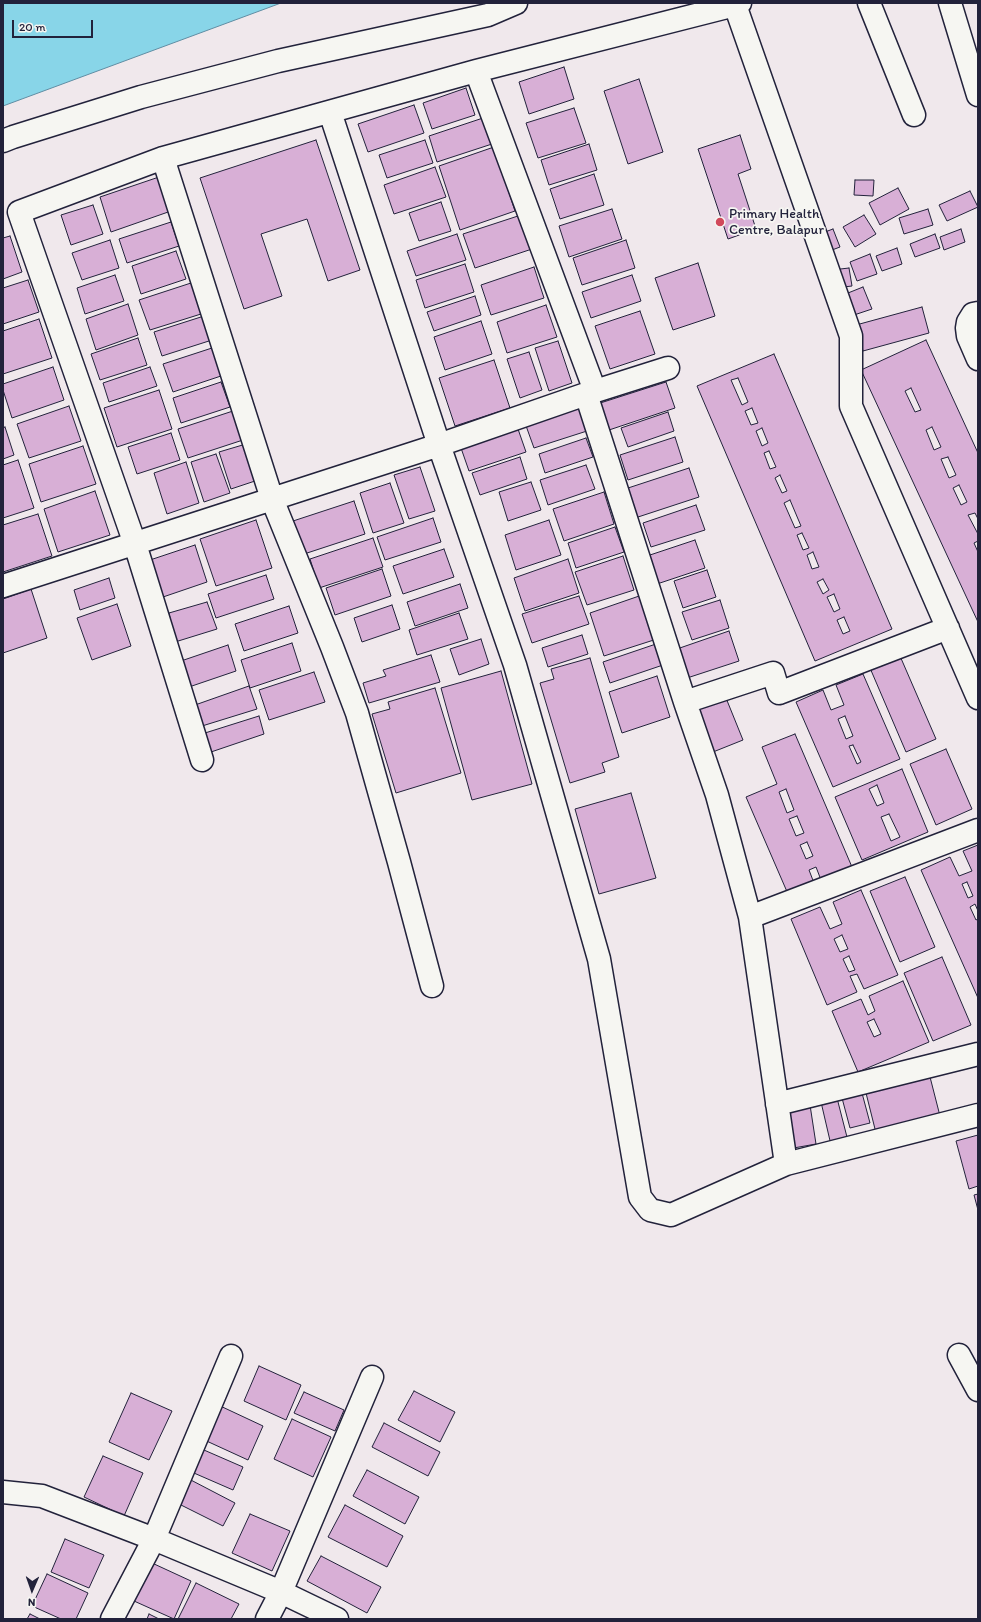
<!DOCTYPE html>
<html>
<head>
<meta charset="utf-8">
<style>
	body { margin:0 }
	#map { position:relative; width:981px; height:1622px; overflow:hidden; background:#f0e8ec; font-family:Itim,sans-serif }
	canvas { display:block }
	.frame { position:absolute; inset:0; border:4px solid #22223b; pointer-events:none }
	.north { position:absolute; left:12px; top:1570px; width:40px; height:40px; -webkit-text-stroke:3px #f6f6f2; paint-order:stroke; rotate:182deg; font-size:11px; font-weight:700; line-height:16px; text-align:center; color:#22223b }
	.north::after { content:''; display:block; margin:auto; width:14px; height:18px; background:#22223b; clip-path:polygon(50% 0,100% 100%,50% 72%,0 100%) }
	.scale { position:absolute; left:12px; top:20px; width:81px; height:18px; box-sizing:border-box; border:2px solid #22223b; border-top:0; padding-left:5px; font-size:12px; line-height:14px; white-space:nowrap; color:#22223b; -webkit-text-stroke:3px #f6f6f2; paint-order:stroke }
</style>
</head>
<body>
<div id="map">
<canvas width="981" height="1622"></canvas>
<div class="frame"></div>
<div class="north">N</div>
<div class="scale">20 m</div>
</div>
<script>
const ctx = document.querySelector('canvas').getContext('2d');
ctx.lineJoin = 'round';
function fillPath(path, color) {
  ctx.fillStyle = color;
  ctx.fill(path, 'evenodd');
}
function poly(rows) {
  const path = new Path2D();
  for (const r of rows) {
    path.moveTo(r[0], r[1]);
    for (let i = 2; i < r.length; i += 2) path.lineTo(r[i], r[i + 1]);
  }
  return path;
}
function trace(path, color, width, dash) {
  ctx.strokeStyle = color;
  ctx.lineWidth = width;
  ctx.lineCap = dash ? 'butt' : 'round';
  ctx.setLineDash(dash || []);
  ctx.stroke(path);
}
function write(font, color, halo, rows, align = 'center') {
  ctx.font = font + ' Itim,sans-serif';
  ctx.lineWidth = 3.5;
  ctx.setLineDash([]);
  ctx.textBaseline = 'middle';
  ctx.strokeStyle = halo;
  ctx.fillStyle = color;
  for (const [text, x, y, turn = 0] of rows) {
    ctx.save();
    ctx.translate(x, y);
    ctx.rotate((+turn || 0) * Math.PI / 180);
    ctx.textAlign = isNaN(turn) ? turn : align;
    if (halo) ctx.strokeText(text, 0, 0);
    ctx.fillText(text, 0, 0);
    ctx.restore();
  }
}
const water = poly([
	[3,3,281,3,3,106,3,3]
]);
fillPath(water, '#88d5e8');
trace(water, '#5f8da3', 1);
const building = poly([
	[564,67,574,99,529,114,519,82,564,67],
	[639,79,663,152,628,164,604,91,639,79],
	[466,88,475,115,432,129,423,103,466,88],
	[414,105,424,133,368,152,358,124,414,105],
	[574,108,586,143,538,158,526,123,574,108],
	[483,118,492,144,437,162,429,136,483,118],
	[740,135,751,169,738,174,756,229,728,239,698,149,740,135],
	[316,140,360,270,328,281,307,219,261,234,282,296,244,309,200,178,316,140],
	[425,140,433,163,387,178,379,155,425,140],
	[589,144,597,170,549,185,541,160,589,144],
	[494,147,515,211,460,230,439,166,494,147],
	[435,167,446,197,394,214,384,185,435,167],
	[594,174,604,205,560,219,550,189,594,174],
	[159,177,171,211,111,232,100,197,159,177],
	[855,180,874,180,873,196,854,195,855,180],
	[898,188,909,209,880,225,869,203,898,188],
	[970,191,978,207,947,221,939,205,970,191],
	[441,202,451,231,419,241,409,213,441,202],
	[93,205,103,234,71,245,61,215,93,205],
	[612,209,622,239,569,257,559,226,612,209],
	[928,209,933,225,904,234,899,218,928,209],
	[521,215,532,249,475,268,463,234,521,215],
	[864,215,876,234,855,247,843,227,864,215],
	[171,222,179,246,127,263,119,239,171,222],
	[833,229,840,247,824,253,817,235,833,229],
	[961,229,965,242,944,250,940,237,961,229],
	[457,234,466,260,416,276,407,251,457,234],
	[935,234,940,248,915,257,910,244,935,234],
	[10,236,22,272,3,279,3,238,10,236],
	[110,240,119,268,82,280,72,253,110,240],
	[626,240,635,268,582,285,573,258,626,240],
	[897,248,902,264,882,271,876,256,897,248],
	[176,251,186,279,141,294,132,266,176,251],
	[870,254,877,274,857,281,850,262,870,254],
	[698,263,715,316,673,330,655,278,698,263],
	[465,264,474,292,425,308,416,280,465,264],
	[534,267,544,298,491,315,481,285,534,267],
	[849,268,852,286,835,288,832,270,849,268],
	[115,275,124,301,85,314,77,288,115,275],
	[632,275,641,301,591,318,582,292,632,275],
	[28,280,39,312,3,324,3,288,28,280],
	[191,283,201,314,150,330,139,300,191,283],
	[863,287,872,309,851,316,843,295,863,287],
	[475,296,481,315,434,331,427,312,475,296],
	[128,304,138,335,96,350,86,319,128,304],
	[546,305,557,337,507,353,497,322,546,305],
	[922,307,929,333,863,351,856,325,922,307],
	[640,311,655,354,610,369,595,326,640,311],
	[204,316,212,340,162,356,154,332,204,316],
	[39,319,52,358,3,374,3,331,39,319],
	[481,321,492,354,445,370,434,337,481,321],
	[138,338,147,365,100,380,91,354,138,338],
	[926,340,978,453,978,519,975,513,968,515,978,534,978,541,974,543,978,552,978,622,861,370,926,340],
	[911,388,921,410,915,412,905,391,911,388],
	[932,427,941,447,934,450,926,430,932,427],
	[948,457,956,475,949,478,941,459,948,457],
	[959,485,967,502,961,505,953,488,959,485],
	[558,341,572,383,549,391,535,348,558,341],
	[212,348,221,376,173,392,163,364,212,348],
	[529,352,542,390,520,398,507,359,529,352],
	[774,354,892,629,815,661,697,386,774,354],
	[738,378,748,402,742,405,731,380,738,378],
	[752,408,758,423,751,425,745,411,752,408],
	[762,428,768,443,762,446,756,431,762,428],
	[769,451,776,467,770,469,764,453,769,451],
	[780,475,787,491,782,493,775,478,780,475],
	[790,500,801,526,795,528,784,503,790,500],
	[802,533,809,548,803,550,797,535,802,533],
	[813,552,819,567,812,569,807,555,813,552],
	[823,579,829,590,823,594,817,582,823,579],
	[834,594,840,609,834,612,827,597,834,594],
	[844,617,850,631,843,634,837,620,844,617],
	[494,360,510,408,455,426,439,378,494,360],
	[53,367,64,400,12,418,3,390,3,384,53,367],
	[150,367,157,386,109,402,103,383,150,367],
	[221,382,230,407,181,423,173,398,221,382],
	[666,382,675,408,603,432,594,405,666,382],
	[159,390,172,429,117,447,104,408,159,390],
	[578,405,587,431,534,448,525,423,578,405],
	[69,406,81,441,29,458,17,424,69,406],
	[236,410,246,439,188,458,178,429,236,410],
	[668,412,674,431,628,447,621,428,668,412],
	[5,427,14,455,3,459,3,428,5,427],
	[518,429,526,452,469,471,461,448,518,429],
	[171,433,180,460,137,474,128,447,171,433],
	[675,437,683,462,628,480,620,455,675,437],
	[586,438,593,457,545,473,539,454,586,438],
	[246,444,258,480,231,489,219,452,246,444],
	[83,446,96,484,41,502,29,464,83,446],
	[216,454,230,493,204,502,191,462,216,454],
	[520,457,527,479,480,495,472,473,520,457],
	[18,460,34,508,3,518,3,465,18,460],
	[186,462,199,503,167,514,154,473,186,462],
	[586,465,595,489,548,505,540,480,586,465],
	[420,467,435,511,409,519,394,475,420,467],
	[689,468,699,497,635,518,625,489,689,468],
	[531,482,541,510,508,521,499,492,531,482],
	[390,483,404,523,373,533,360,493,390,483],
	[95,491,110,535,58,552,44,509,95,491],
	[604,492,614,524,564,541,553,509,604,492],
	[354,501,365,534,301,555,290,522,354,501],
	[696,505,705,530,651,547,643,523,696,505],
	[38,514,52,556,3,572,3,525,38,514],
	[433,518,441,542,385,560,377,537,433,518],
	[256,520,272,568,216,586,200,539,256,520],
	[549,520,561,555,516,570,505,535,549,520],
	[615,527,624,552,576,568,568,543,615,527],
	[373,538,383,567,319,588,310,559,373,538],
	[695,540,705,568,651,586,641,558,695,540],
	[195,545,207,582,163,597,150,560,195,545],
	[444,549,454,577,403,594,393,566,444,549],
	[623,556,634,590,587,605,575,572,623,556],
	[568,559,579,593,525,611,514,578,568,559],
	[382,569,391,596,335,615,326,588,382,569],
	[707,570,716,597,683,608,674,581,707,570],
	[266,575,274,599,216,618,208,594,266,575],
	[109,578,115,598,80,610,74,590,109,578],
	[460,584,468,608,415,626,407,602,460,584],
	[31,589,47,638,3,653,3,599,31,589],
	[645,594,660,638,604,656,590,613,645,594],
	[579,596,589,624,532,643,522,614,579,596],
	[720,600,729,628,692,640,682,612,720,600],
	[207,602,217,629,175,642,169,613,207,602],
	[117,604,131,646,92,660,77,618,117,604],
	[392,605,400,629,362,642,354,618,392,605],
	[289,606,298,633,244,651,235,624,289,606],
	[459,613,468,639,417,655,409,630,459,613],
	[729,631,739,661,684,679,674,650,729,631],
	[582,635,588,654,548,667,542,648,582,635],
	[481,639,489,664,459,675,450,649,481,639],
	[292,643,301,671,250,688,241,660,292,643],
	[656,644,663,665,610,683,603,662,656,644],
	[228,645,236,671,186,688,178,662,228,645],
	[431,655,440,682,369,703,363,683,386,676,383,670,431,655],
	[900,656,936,739,906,752,870,668,900,656],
	[590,658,619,757,602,763,605,772,570,783,540,683,554,679,551,669,590,658],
	[501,671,532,784,472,800,441,688,501,671],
	[314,672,325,702,269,720,259,690,314,672],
	[863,674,900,759,833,787,796,702,823,690,831,710,844,705,836,685,863,674],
	[845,716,853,736,846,739,838,719,845,716],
	[853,745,861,762,857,764,849,746,853,745],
	[657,676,670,717,622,733,609,692,657,676],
	[249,686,257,709,202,726,195,705,249,686],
	[435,688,461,773,396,793,372,714,390,709,388,702,435,688],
	[726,698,743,740,713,752,696,710,726,698],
	[259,716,264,734,211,752,205,733,259,716],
	[795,734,852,867,821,880,816,867,809,870,814,883,788,894,746,797,777,784,762,747,795,734],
	[786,789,794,810,787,813,779,792,786,789],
	[797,816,804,833,796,836,789,819,797,816],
	[807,842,813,856,806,859,800,845,807,842],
	[946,749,972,809,936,825,910,764,946,749],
	[902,769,928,832,862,860,835,797,902,769],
	[877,785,884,803,877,806,869,789,877,785],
	[889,814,900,837,891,841,881,817,889,814],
	[631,793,656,878,599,894,575,809,631,793],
	[978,845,978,911,975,904,970,907,976,920,978,919,978,998,921,870,950,857,959,876,972,871,963,851,978,845],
	[967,882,973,896,968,898,962,884,967,882],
	[905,877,935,947,900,962,870,891,905,877],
	[861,890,898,975,864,989,857,974,850,976,857,992,827,1005,791,919,820,907,830,929,842,924,833,902,861,890],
	[842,935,848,949,840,952,834,939,842,935],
	[849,956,855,970,849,972,843,959,849,956],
	[942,957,971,1025,933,1041,904,973,942,957],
	[903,981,929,1042,858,1072,832,1011,861,999,868,1015,875,1011,869,996,903,981],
	[874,1019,881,1034,874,1037,867,1022,874,1019],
	[929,1073,940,1116,876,1133,865,1089,929,1073],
	[862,1093,870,1123,850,1128,842,1098,862,1093],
	[837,1098,848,1141,831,1145,821,1102,837,1098],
	[810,1105,816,1144,788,1149,782,1110,810,1105],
	[978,1135,978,1186,969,1189,956,1141,978,1135],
	[978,1194,978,1210,974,1195,978,1194],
	[259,1366,301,1385,286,1420,244,1401,259,1366],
	[414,1391,455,1412,440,1442,398,1420,414,1391],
	[304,1392,344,1410,335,1431,294,1413,304,1392],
	[131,1393,172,1411,149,1460,109,1442,131,1393],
	[216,1404,263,1426,248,1460,200,1438,216,1404],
	[292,1419,331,1437,313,1477,274,1459,292,1419],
	[384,1423,440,1452,428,1476,372,1447,384,1423],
	[197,1447,243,1467,233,1490,187,1470,197,1447],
	[103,1456,143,1473,124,1516,84,1497,103,1456],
	[367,1470,419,1497,405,1524,353,1496,367,1470],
	[187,1478,235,1503,223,1526,175,1502,187,1478],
	[345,1505,403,1536,387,1567,328,1537,345,1505],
	[250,1514,290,1531,272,1571,232,1553,250,1514],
	[65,1539,104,1555,89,1588,51,1572,65,1539],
	[321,1556,381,1587,367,1613,307,1581,321,1556],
	[152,1563,191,1581,174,1619,134,1601,152,1563],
	[47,1574,88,1593,76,1619,61,1619,32,1606,47,1574],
	[196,1583,239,1604,231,1619,178,1619,196,1583],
	[30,1614,40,1619,27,1619,30,1614],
	[149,1614,159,1619,147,1619,149,1614]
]);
fillPath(building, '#d8afd6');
trace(building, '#22223b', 1);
const street = poly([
	[740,3,735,5,851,336,851,406,978,698],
	[869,3,914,115],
	[950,3,978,95],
	[476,71,595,391],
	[330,112,439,445,515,665,599,959,640,1197,650,1210,671,1215,786,1164,978,1115],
	[163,158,272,499,332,647,357,713,399,862,432,986],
	[978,313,973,314,968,322,967,328,968,336,978,359],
	[586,394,685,702],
	[3,586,439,445,586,394,668,368],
	[202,760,135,544,19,212,163,158,476,71,735,5],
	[750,917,978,830],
	[777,1104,978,1054],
	[786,1164,750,917,717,795,685,702,773,673,779,693,948,628],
	[959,1355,978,1390],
	[3,1492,42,1496,154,1539,281,1592,337,1619],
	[112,1619,154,1539,231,1356],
	[267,1619,281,1592,372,1377]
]);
const secondary = poly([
	[3,141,13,137,141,97,278,61,488,15,516,3]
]);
trace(street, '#22223b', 25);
trace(secondary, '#22223b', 25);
trace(street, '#f6f6f2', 22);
trace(secondary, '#f6f6f2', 22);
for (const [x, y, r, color] of [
	[720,222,5,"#d1495b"]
]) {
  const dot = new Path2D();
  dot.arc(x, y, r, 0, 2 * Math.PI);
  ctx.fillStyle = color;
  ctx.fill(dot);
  trace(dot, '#f6f6f2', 1.5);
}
write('14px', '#22223b', '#f6f6f2', [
	["Primary Health",729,214],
	["Centre, Balapur",729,230]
], 'left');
</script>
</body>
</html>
